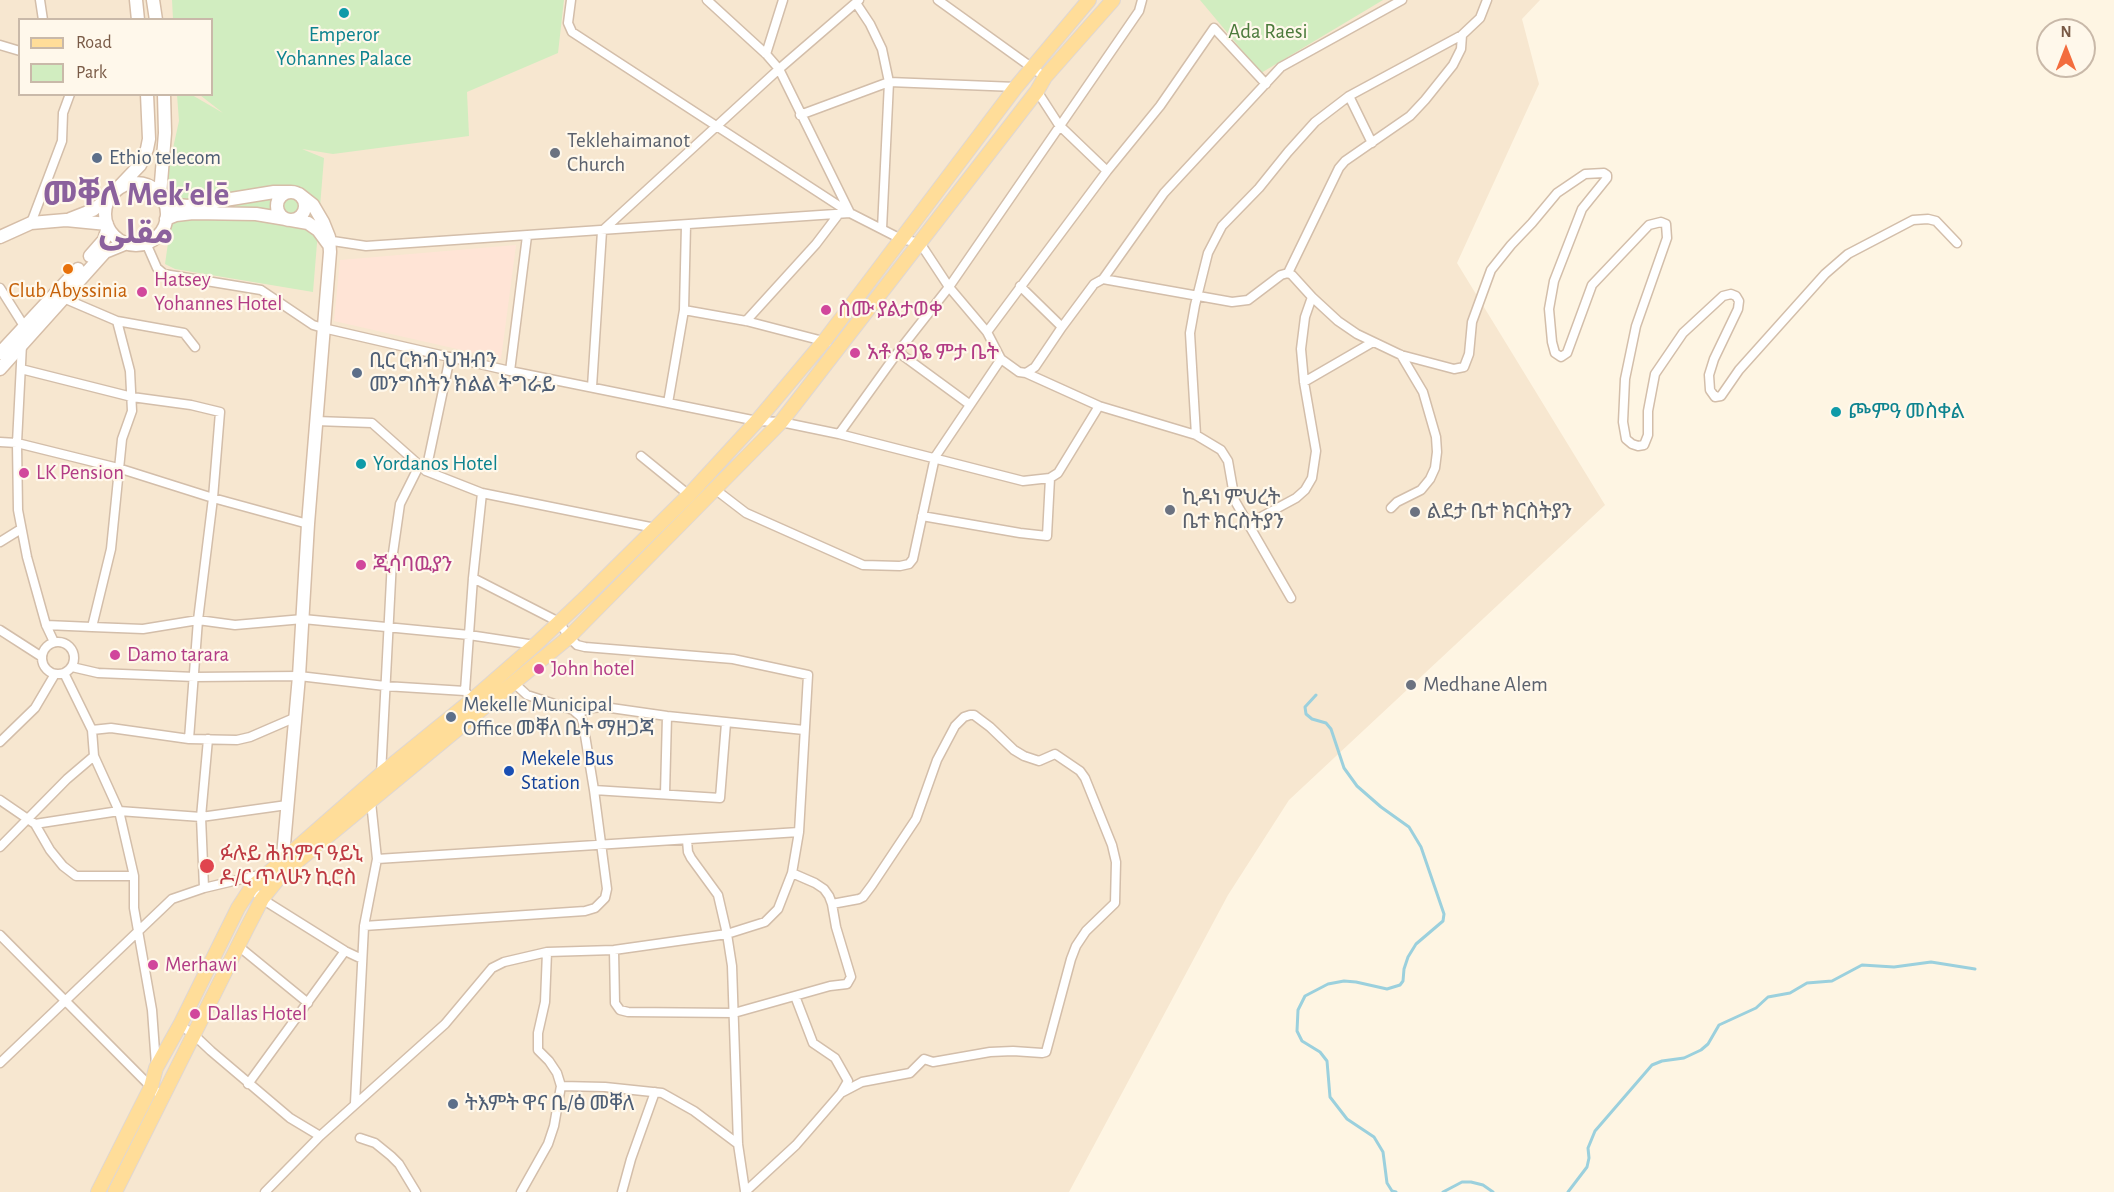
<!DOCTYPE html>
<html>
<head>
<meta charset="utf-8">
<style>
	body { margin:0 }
	#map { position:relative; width:2114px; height:1192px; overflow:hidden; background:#fef5e3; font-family:"Alegreya Sans",sans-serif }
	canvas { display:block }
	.legend { position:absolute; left:18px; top:18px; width:195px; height:78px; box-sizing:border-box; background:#fff8eb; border:2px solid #c9b9a9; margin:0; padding:8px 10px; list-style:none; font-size:18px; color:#795a46 }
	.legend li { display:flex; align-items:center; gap:12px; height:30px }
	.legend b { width:30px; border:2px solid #c9b9a9 }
	.north { position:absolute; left:2036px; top:18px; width:60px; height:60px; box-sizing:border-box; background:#fff8eb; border:2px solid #c9b9a9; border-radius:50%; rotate:0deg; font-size:16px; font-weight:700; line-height:24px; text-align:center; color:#795a46 }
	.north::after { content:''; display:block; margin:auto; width:21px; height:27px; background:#f36c3d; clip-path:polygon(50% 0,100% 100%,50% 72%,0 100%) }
</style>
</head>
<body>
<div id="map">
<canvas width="2114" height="1192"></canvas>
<ul class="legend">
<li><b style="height:8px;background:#fd9"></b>Road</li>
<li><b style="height:16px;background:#d1edc0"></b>Park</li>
</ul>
<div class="north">N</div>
</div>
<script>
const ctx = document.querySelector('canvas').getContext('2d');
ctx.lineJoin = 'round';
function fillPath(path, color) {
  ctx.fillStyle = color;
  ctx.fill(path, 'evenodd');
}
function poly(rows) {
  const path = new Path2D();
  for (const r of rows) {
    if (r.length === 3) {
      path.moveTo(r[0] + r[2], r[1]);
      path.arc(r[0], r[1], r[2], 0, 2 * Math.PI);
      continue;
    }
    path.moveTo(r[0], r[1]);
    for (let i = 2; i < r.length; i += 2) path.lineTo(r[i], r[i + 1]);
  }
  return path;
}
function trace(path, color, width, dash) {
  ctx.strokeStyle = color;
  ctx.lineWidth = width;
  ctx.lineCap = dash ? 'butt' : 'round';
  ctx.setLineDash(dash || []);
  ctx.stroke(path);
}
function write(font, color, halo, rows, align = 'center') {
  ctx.font = font + ' "Alegreya Sans","Noto Sans Arabic","Noto Sans Ethiopic",sans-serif';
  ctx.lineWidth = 4.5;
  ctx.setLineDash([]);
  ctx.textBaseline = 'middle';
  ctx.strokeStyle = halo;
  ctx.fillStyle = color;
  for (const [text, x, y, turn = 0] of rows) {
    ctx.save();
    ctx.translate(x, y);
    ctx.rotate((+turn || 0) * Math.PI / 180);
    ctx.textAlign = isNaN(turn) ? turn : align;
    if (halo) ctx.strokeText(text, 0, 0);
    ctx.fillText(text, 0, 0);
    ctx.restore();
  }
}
fillPath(poly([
	[0,0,1540,0,1522,19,1539,84,1457,263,1605,505,1289,800,1228,895,1069,1192,0,1192],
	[20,20,212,20,212,94,20,94]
]), '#f7e7d0');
fillPath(poly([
	[516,245,501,359,334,321,340,260]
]), '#ffe4d6');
fillPath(poly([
	[172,0,564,0,558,53,467,92,469,136,333,154,302,149,324,158,313,292,175,269,165,264,170,229,176,215,175,198,168,184,168,171,179,121,177,95,192,95,223,113,200,95,212,94,212,20,173,19],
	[1200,0,1383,0,1261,73]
]), '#d1edc0');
trace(poly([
	[1316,695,1305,707,1306,714,1312,719,1326,723,1331,729,1344,768,1357,786,1381,807,1409,827,1421,847,1444,914,1443,921,1416,944,1408,957,1404,969,1403,981,1400,985,1387,989,1356,982,1344,981,1328,984,1305,996,1298,1010,1297,1031,1302,1041,1320,1052,1327,1061,1330,1097,1347,1119,1374,1137,1383,1152,1387,1183,1392,1191,1396,1192],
	[1443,1192,1462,1182,1471,1182,1483,1185,1493,1192],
	[1568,1192,1587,1167,1589,1158,1588,1148,1595,1131,1652,1065,1662,1061,1684,1058,1701,1050,1708,1044,1719,1025,1756,1008,1768,997,1790,993,1807,983,1832,981,1862,965,1894,967,1931,962,1975,969]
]), '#9bd0dd', 3);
const street = poly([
	[40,0,43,20],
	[571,0,568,23,572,32,850,213,901,239,920,243,949,287,987,332,1001,359,1019,372,1026,373,1099,406,1196,435,1221,450,1228,461,1235,501,1291,598],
	[938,0,1045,77],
	[856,3,870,24,882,49,889,82,882,229],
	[0,45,20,51],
	[766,54,783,0],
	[1037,91,1059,125,1107,171],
	[1349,96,1372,143],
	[800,115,889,82,1016,87],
	[31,223,62,141,63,113,70,94],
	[326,240,366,246,850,213,779,69,766,54,707,0],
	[146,243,157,268,164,274,261,290,313,325,323,328,510,371,757,421,781,422,839,434,1023,481,1050,478,1058,473,1099,406],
	[1288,273,1292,275,1312,297,1338,321,1357,334,1401,355,1454,369,1464,367,1469,354,1472,322,1491,270,1511,245,1532,223,1557,193,1585,174,1604,173,1607,175,1607,178,1582,209,1554,281,1549,309,1552,342,1555,353,1561,357,1567,353,1592,285,1649,225,1661,222,1666,224,1667,238,1636,326,1625,379,1623,422,1626,439,1632,444,1638,446,1644,445,1648,435,1648,411,1655,374,1683,333,1723,296,1731,294,1736,296,1739,301,1738,309,1714,359,1709,375,1710,390,1715,397,1721,396,1739,370,1825,274,1848,254,1913,220,1928,219,1936,221,1957,243],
	[1103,279,1232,302,1248,300,1281,275,1288,273,1339,168,1345,161,1410,116,1425,100,1453,65,1461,49,1462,35],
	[1020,286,1062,327],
	[0,288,24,326,24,331],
	[61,297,117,321,184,333,195,347],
	[684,310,746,321,827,342],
	[746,321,816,244,838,215],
	[987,332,1107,171,1160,106,1214,28,1266,84],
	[22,344,17,443,18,510,27,557,46,625,54,642],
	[898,352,969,404],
	[21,369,132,397,191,405,220,412,213,498,198,620,189,739],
	[510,371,527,236],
	[1026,373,1035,367,1062,327,1094,284,1103,279,1164,193,1281,67,1402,0],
	[1304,382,1373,342],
	[592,387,602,231,779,69,859,0],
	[668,403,684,310,686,225],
	[316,421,372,423,426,471,482,493,655,528],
	[839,434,898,352,949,287,1139,11,1142,0],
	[1196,435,1190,333,1195,305,1208,253,1222,226,1259,188,1288,152,1315,122,1349,96,1462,35,1480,18,1487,0],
	[0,442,17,443,118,468,213,498,308,524],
	[641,456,689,495],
	[426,471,450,357],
	[716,490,746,513,863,565,900,566,909,564,913,559,935,457,1001,359],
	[1391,508,1397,502,1421,490,1430,479,1435,468,1437,452,1436,437,1423,392,1401,355],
	[922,516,1020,533,1047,536,1050,478],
	[1248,524,1296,498,1305,490,1312,478,1316,451,1304,382,1301,349,1305,317,1312,297],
	[0,542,21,529],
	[46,625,92,627,111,549,122,439,132,411,130,371,117,321],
	[92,627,143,629,198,620,235,625,303,619,469,635,535,645],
	[0,630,42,657],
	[58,658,16],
	[72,667,98,673,195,677,299,676,385,686,465,691,475,703],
	[64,673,92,730,94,756,119,811,134,876,134,908,152,1010,156,1065],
	[465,691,473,578,482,493],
	[577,713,592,708,604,707,667,716,804,730],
	[92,730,111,728,189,739,237,740,250,737,294,718],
	[0,742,35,708,55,674],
	[381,774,392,560,400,504,419,466],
	[594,790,720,798,726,723],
	[665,794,667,716],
	[0,800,35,824,119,811,201,817,287,805],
	[35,824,50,850,63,866,76,876,134,876],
	[687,840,688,852,691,858,718,895,727,934,732,966,738,1144,745,1191],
	[0,847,67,779,94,756],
	[377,859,799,832],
	[204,888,201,817,208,739],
	[251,888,262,899,345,951,362,959],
	[832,904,859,899,863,897,872,885,916,819,937,760,955,726,964,717,970,715,974,715,990,727,1014,750,1024,756,1039,761,1055,754,1080,771,1085,778,1112,845,1116,862,1115,903,1086,931,1076,946,1071,959,1046,1052,1042,1053,1013,1051,990,1052,933,1062,924,1059,910,1073,862,1082,841,1093],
	[364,926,585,911,595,908,605,898,607,889,594,790,583,723,581,717,573,710,527,695,515,684],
	[0,935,151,1087,163,1097],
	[237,945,308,1003],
	[614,950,615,1003,620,1010,628,1012,734,1013,830,986,847,984,851,977,836,927,832,904,829,896,824,889,815,883,792,873],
	[180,1025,193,1034,211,1051,290,1118,320,1136],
	[0,1063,172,899,204,888,263,874],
	[248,1084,345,951],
	[561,1086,605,1087,662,1093,694,1111,738,1144],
	[355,1103,364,926,377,859,371,802],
	[360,1138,375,1143,391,1156,399,1164,416,1192],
	[265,1192,320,1136,445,1024,492,968,504,962,547,952,614,950,727,934,765,922,778,909,792,873,799,832,808,675,733,659,585,647,577,645,569,637,559,622,473,578],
	[521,1192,548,1144,554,1126,561,1086,557,1073,549,1061,538,1050,538,1033,545,1002,547,952],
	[622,1192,631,1159,655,1092],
	[745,1192,796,1145,841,1093,848,1081,835,1058,813,1043,795,996]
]);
const secondary = poly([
	[136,0,138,20],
	[153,0,156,20],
	[136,214,31],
	[120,186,140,165,147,149,149,139,147,94],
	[291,206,14],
	[160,195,165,133,164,94],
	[163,200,177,205,188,206,274,192,291,192],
	[70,219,93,210,110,197],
	[166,219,176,215,193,213,256,214,286,219],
	[291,220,308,223,318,230,329,245],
	[0,237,31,223,66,220,107,224],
	[90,256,104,240,108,227],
	[0,353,78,269],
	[0,369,105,252,127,243],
	[282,867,299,676,308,524,330,252,329,237,323,222,313,205,299,194]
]);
const primary = poly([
	[98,1192,151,1087,156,1068,180,1025,238,908,251,888,381,774,472,700,535,645,588,595,689,495,757,421,825,340,1016,87,1089,0],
	[115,1192,247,928,262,899,282,874,569,637,781,422,1037,91,1045,77,1113,0]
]);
trace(street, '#d3beaa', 11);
trace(secondary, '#d6bea8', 15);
trace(primary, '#dfd7d3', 16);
trace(street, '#fff', 8);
trace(secondary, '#fff', 12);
trace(primary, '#fd9', 14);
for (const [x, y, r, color] of [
	[344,13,6,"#0f9aa8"],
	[555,153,6,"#6b7280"],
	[97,158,6,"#5c6f8a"],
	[68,269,6,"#e8710a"],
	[142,292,6,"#d1479c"],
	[826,310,6,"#d1479c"],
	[855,353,6,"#d1479c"],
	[357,373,6,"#5c6f8a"],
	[1836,412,6,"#0f9aa8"],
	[361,464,6,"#0f9aa8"],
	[24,473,6,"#d1479c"],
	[1170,510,6,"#6b7280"],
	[1415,512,6,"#6b7280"],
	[361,565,6,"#d1479c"],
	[115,655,6,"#d1479c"],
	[539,669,6,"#d1479c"],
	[1411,685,6,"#6b7280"],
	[451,717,6,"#5c6f8a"],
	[509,771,6,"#1a4fb4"],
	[207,866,8,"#e0444e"],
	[153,965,6,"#d1479c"],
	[195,1014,6,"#d1479c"],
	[453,1104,6,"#5c6f8a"]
]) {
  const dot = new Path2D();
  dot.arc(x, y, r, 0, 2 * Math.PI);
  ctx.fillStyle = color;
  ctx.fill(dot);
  trace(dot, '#fff8eb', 2);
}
write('21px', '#4b7a3b', '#fff8eb', [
	["Ada Raesi",1268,32]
]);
write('21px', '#0d838f', '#fff8eb', [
	["Emperor",344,35,"center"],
	["Yohannes Palace",344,59,"center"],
	["ጮምዓ መስቀል",1848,412],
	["Yordanos Hotel",373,464]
], 'left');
write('21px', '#5b616d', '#fff8eb', [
	["Teklehaimanot",567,141],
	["Church",567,165],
	["ኪዳነ ምህረት",1182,498],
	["ቤተ ክርስትያን",1182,522],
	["ልደታ ቤተ ክርስትያን",1427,512],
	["Medhane Alem",1423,685]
], 'left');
write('21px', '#4e5e75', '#fff8eb', [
	["Ethio telecom",109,158],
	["ቢር ርክብ ህዝብን",369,361],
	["መንግስትን ክልል ትግራይ",369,385],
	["Mekelle Municipal",463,705],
	["Office መቐለ ቤት ማዘጋጃ",463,729],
	["ትእምት ዋና ቤ/ፅ መቐለ",465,1104]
], 'left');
write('21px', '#b23c85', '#fff8eb', [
	["Hatsey",154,280],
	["Yohannes Hotel",154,304],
	["ስሙ ያልታወቀ",838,310],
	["አቶ ጸጋዬ ምታ ቤት",867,353],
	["LK Pension",36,473],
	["ጂሳባዉያን",373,565],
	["Damo tarara",127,655],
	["John hotel",551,669],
	["Merhawi",165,965],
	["Dallas Hotel",207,1014]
], 'left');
write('21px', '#c56008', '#fff8eb', [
	["Club Abyssinia",68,291]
]);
write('21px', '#164399', '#fff8eb', [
	["Mekele Bus",521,759],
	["Station",521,783]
], 'left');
write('21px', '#be3a42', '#fff8eb', [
	["ፉሉይ ሕክምና ዓይኒ",220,854],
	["ዶ/ር ጥላሁን ኪሮስ",220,878]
], 'left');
write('bold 33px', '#8b619d', '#fff8eb', [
	["መቐለ Mek'elē",136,195],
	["مقلى",136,233]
]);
</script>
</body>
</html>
